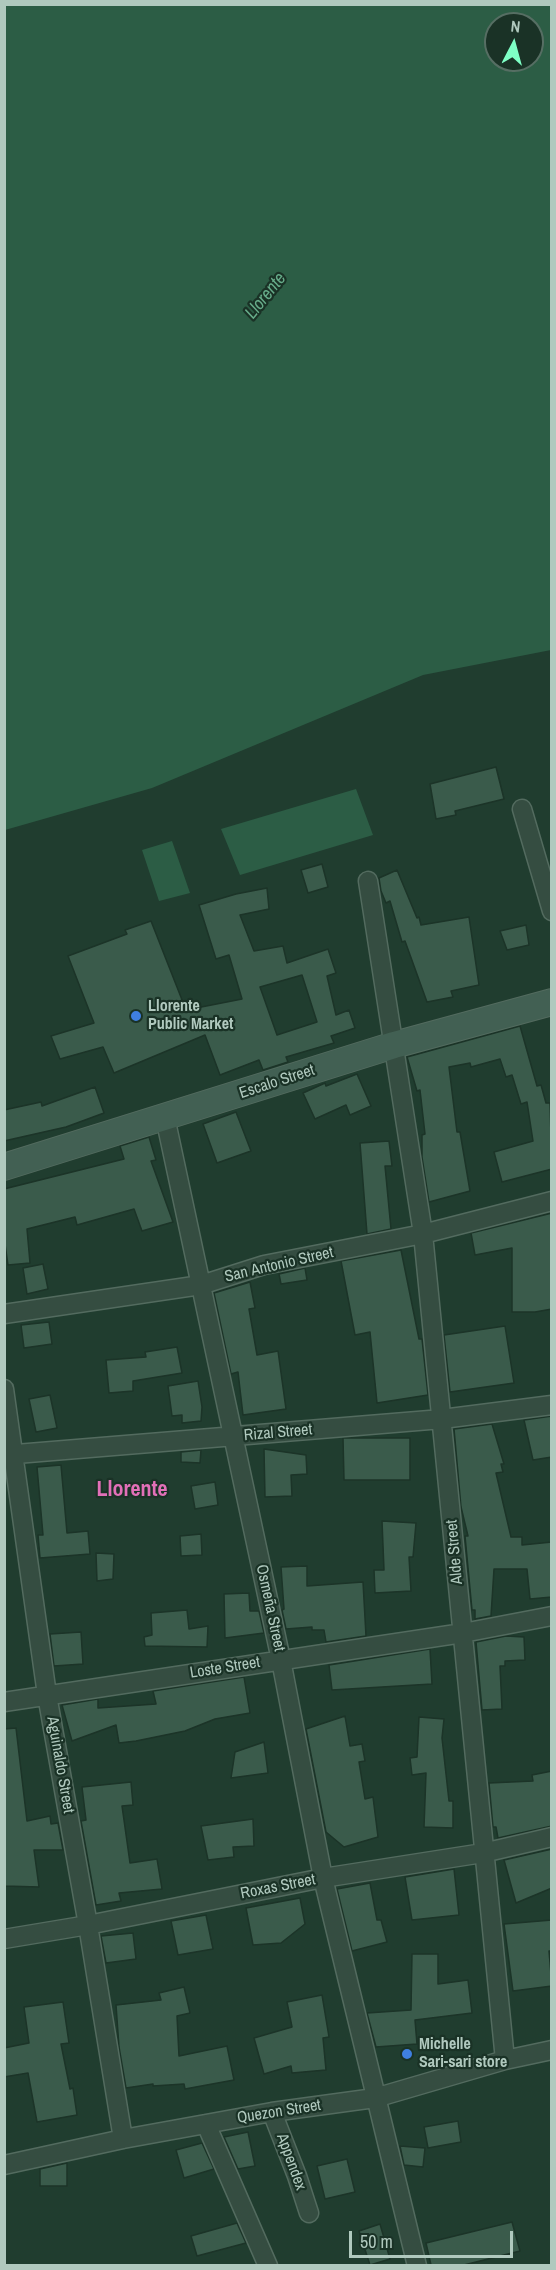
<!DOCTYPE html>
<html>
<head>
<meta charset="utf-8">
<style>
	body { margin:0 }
	#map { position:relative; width:556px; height:2270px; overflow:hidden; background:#203d2f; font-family:"Archivo Narrow",sans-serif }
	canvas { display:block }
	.frame { position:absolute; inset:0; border:6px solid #b0c9be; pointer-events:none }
	.north { position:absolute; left:484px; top:12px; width:60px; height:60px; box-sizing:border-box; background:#1a3226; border:2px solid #566e63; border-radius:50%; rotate:6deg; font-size:16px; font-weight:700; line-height:24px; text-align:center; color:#b0c9be }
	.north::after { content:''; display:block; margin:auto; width:21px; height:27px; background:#7effc5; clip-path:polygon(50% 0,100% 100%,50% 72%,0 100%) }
	.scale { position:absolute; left:349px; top:2231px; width:164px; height:27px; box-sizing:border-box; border:3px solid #b0c9be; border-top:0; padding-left:8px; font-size:18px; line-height:21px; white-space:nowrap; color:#b0c9be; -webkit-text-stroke:4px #1a3226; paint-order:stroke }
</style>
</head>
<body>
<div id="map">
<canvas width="556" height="2270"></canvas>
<div class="frame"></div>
<div class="north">N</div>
<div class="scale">50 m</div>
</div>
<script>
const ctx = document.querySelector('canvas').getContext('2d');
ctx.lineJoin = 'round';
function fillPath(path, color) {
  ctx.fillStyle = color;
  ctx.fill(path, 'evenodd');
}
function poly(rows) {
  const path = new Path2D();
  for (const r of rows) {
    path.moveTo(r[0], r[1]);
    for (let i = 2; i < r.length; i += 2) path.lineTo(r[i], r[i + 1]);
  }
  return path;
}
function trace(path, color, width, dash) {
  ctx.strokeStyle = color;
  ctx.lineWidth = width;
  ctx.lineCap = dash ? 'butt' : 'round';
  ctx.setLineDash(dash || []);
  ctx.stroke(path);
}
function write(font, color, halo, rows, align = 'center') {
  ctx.font = font + ' "Archivo Narrow",sans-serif';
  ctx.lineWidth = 4.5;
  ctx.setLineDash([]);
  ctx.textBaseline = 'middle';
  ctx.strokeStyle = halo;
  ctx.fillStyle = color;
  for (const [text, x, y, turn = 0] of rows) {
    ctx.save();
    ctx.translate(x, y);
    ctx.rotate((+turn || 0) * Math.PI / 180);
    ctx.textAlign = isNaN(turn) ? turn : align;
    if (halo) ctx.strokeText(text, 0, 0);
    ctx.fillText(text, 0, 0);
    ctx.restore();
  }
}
fillPath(poly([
	[5,4,551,5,551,650,423,675,152,788,5,830],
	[496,24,532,24,532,60,496,60],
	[356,789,373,835,240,875,221,829],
	[172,841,190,893,159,901,142,850]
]), '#2c5d45');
const building = poly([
	[496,767,504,799,455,811,456,815,436,819,430,784,496,767],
	[322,864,328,887,308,893,301,870,322,864],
	[397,870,417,918,419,917,421,925,469,917,479,985,451,991,453,997,427,1002,405,941,402,942,390,901,386,903,381,891,379,878,397,870],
	[267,888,269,909,240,915,254,951,283,946,287,963,328,949,336,973,327,976,336,1015,349,1010,355,1028,331,1036,334,1043,286,1057,288,1062,263,1070,259,1060,220,1075,205,1035,114,1073,103,1047,60,1059,51,1036,94,1023,68,956,127,934,125,930,151,921,186,1010,242,999,229,955,216,959,199,905,236,894,267,888],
	[302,975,317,1022,277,1035,260,987,302,975],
	[526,925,529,945,507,950,500,931,526,925],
	[520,1026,537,1086,541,1085,546,1103,550,1103,552,1169,502,1182,494,1152,533,1141,527,1102,521,1104,512,1075,506,1077,500,1059,471,1067,470,1063,449,1067,457,1132,460,1132,470,1191,429,1202,422,1157,422,1135,425,1134,420,1090,417,1091,407,1057,520,1026],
	[357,1074,371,1106,350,1115,346,1105,315,1119,303,1093,325,1083,326,1086,357,1074],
	[95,1087,104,1113,66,1127,4,1141,4,1110,41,1102,42,1106,95,1087],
	[236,1112,251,1151,217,1163,203,1124,236,1112],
	[149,1137,156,1160,151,1161,173,1222,142,1231,134,1209,77,1225,75,1217,27,1229,30,1263,8,1265,4,1237,4,1189,124,1159,120,1146,149,1137],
	[389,1141,392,1166,385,1166,391,1229,367,1234,360,1143,389,1141],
	[552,1213,552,1309,535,1312,512,1312,512,1248,475,1255,471,1233,552,1213],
	[401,1250,419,1339,422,1339,428,1395,377,1403,370,1332,355,1335,341,1261,401,1250],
	[43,1264,48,1289,27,1294,23,1268,43,1264],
	[305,1268,307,1280,281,1284,279,1274,305,1268],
	[250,1282,255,1308,249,1309,257,1355,278,1351,286,1409,243,1415,238,1372,231,1374,214,1293,250,1282],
	[49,1322,52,1344,24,1348,21,1325,49,1322],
	[505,1326,514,1383,450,1392,444,1335,505,1326],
	[177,1347,182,1373,133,1381,133,1391,109,1393,106,1360,146,1357,145,1352,177,1347],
	[198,1381,202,1407,201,1421,182,1423,182,1415,172,1416,168,1386,198,1381],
	[50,1395,57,1428,36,1432,29,1399,50,1395],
	[552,1416,552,1457,533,1460,524,1420,552,1416],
	[492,1424,504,1464,501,1464,503,1472,496,1473,511,1537,522,1537,522,1545,552,1542,552,1597,530,1599,527,1569,494,1569,491,1616,475,1619,475,1610,472,1610,465,1536,468,1536,461,1507,454,1429,492,1424],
	[343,1438,410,1438,410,1480,344,1480,343,1438],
	[264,1449,306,1455,307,1474,291,1475,292,1496,265,1497,264,1449],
	[201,1450,200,1463,181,1462,181,1452,201,1450],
	[61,1465,67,1533,88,1531,90,1554,40,1558,38,1535,43,1535,37,1467,61,1465],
	[215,1482,218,1505,195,1509,191,1486,215,1482],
	[382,1521,416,1523,413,1557,409,1557,411,1591,375,1593,374,1570,384,1570,382,1521],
	[201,1534,202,1555,181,1556,180,1536,201,1534],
	[96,1553,114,1554,113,1579,97,1581,96,1553],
	[307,1566,307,1586,363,1582,366,1636,326,1642,324,1630,312,1630,312,1627,286,1629,282,1610,284,1609,281,1567,307,1566],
	[249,1593,250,1611,259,1611,264,1633,225,1638,224,1594,249,1593],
	[187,1610,189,1629,208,1626,207,1647,145,1646,144,1637,152,1635,151,1613,187,1610],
	[81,1632,83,1664,54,1666,50,1634,81,1632],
	[506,1636,524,1637,525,1660,505,1661,505,1666,500,1666,502,1709,482,1710,476,1642,506,1636],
	[430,1649,432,1684,332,1690,329,1665,430,1649],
	[244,1677,250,1713,215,1719,185,1731,136,1741,119,1743,116,1725,72,1741,62,1705,98,1699,98,1708,156,1704,153,1691,244,1677],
	[345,1716,350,1746,362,1744,365,1761,359,1762,365,1799,373,1797,378,1837,344,1847,326,1832,306,1729,345,1716],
	[419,1717,444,1719,442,1738,449,1801,453,1801,453,1828,424,1827,426,1773,412,1775,410,1758,417,1757,419,1717],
	[16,1728,27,1821,50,1816,51,1824,58,1823,63,1850,34,1850,39,1887,4,1886,4,1729,16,1728],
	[264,1742,268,1773,231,1778,235,1752,264,1742],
	[552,1771,552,1826,498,1838,496,1827,493,1827,489,1783,533,1781,532,1775,552,1771],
	[131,1782,133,1805,122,1806,130,1863,157,1859,162,1889,119,1893,121,1901,96,1905,81,1821,86,1820,82,1787,131,1782],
	[253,1819,254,1846,233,1847,234,1857,208,1860,201,1826,253,1819],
	[552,1849,552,1888,516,1903,504,1860,552,1849],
	[454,1869,459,1915,412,1920,405,1877,454,1869],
	[370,1883,377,1920,381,1920,387,1942,352,1951,337,1889,370,1883],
	[300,1898,305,1924,281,1943,253,1945,246,1908,300,1898],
	[206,1915,213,1949,178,1955,171,1921,206,1915],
	[552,1920,552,1951,549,1951,552,1986,513,1991,504,1924,552,1920],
	[133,1933,136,1959,106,1963,101,1936,133,1933],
	[412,1954,438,1954,438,1984,468,1980,472,2013,415,2020,417,2044,376,2047,367,2013,411,2010,412,1954],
	[184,1987,190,2013,177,2016,179,2056,227,2046,234,2080,185,2089,184,2084,153,2086,153,2084,126,2088,119,2047,116,2005,161,2000,159,1993,184,1987],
	[322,1995,329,2037,323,2038,326,2070,292,2073,291,2066,264,2074,254,2038,292,2027,287,2002,322,1995],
	[63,2002,69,2043,61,2044,70,2089,73,2088,77,2115,37,2122,28,2073,4,2077,4,2048,29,2043,24,2007,63,2002],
	[458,2121,461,2142,428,2148,424,2127,458,2121],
	[248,2132,255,2166,238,2169,224,2137,248,2132],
	[202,2143,214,2169,184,2178,176,2150,202,2143],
	[400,2146,425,2148,423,2167,404,2165,400,2146],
	[347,2159,355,2192,325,2199,317,2166,347,2159],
	[67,2163,67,2186,40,2186,40,2169,67,2163],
	[512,2222,520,2251,464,2265,431,2265,426,2243,512,2222],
	[237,2223,246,2243,197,2256,191,2236,237,2223],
	[380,2224,390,2259,370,2265,359,2231,380,2224]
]);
fillPath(building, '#3a5b4b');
trace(building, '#1c3428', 1.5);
const street = poly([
	[522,809,552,911],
	[368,881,423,1234,505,2060],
	[165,1117,281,1660,323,1878,417,2266],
	[4,1314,201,1285,264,1265,423,1234,552,1201],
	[4,1389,47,1695,88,1925,123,2139],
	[4,1455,442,1419,552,1405],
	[4,1702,463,1633,552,1616],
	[4,1939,88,1925,323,1878,483,1853,552,1837],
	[272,2112,297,2176,309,2213],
	[206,2124,268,2266],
	[4,2165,123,2139,272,2112,375,2098,505,2060,552,2050]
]);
const secondary = poly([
	[4,1167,394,1045,552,1002]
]);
trace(street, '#536b5f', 21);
trace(secondary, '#536b5f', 28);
trace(street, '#354d41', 18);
trace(secondary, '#426053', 26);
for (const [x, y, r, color] of [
	[136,1016,6,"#3f7fe0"],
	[407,2054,6,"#3f7fe0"]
]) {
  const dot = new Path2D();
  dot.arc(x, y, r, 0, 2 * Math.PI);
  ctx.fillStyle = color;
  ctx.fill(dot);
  trace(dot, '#1a3226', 2);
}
write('bold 16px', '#b0c9be', '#1a3226', [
	["Llorente",148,1007],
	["Public Market",148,1025],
	["Michelle",419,2045],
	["Sari-sari store",419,2063]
], 'left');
write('16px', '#b0c9be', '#1a3226', [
	["Escalo Street",277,1082,-18],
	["San Antonio Street",279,1265,-13],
	["Rizal Street",278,1433,-5],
	["Alde Street",455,1552,-95],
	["Osmeña Street",270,1608,78],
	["Loste Street",225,1668,-9],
	["Aguinaldo Street",60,1765,80],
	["Roxas Street",278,1887,-11],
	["Quezon Street",279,2112,-9],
	["Appendex",291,2162,70]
]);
write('italic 18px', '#66ab89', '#1a3226', [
	["Llorente",266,296,-51]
]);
write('bold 22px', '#e270b8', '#1a3226', [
	["Llorente",132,1490]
]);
</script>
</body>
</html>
